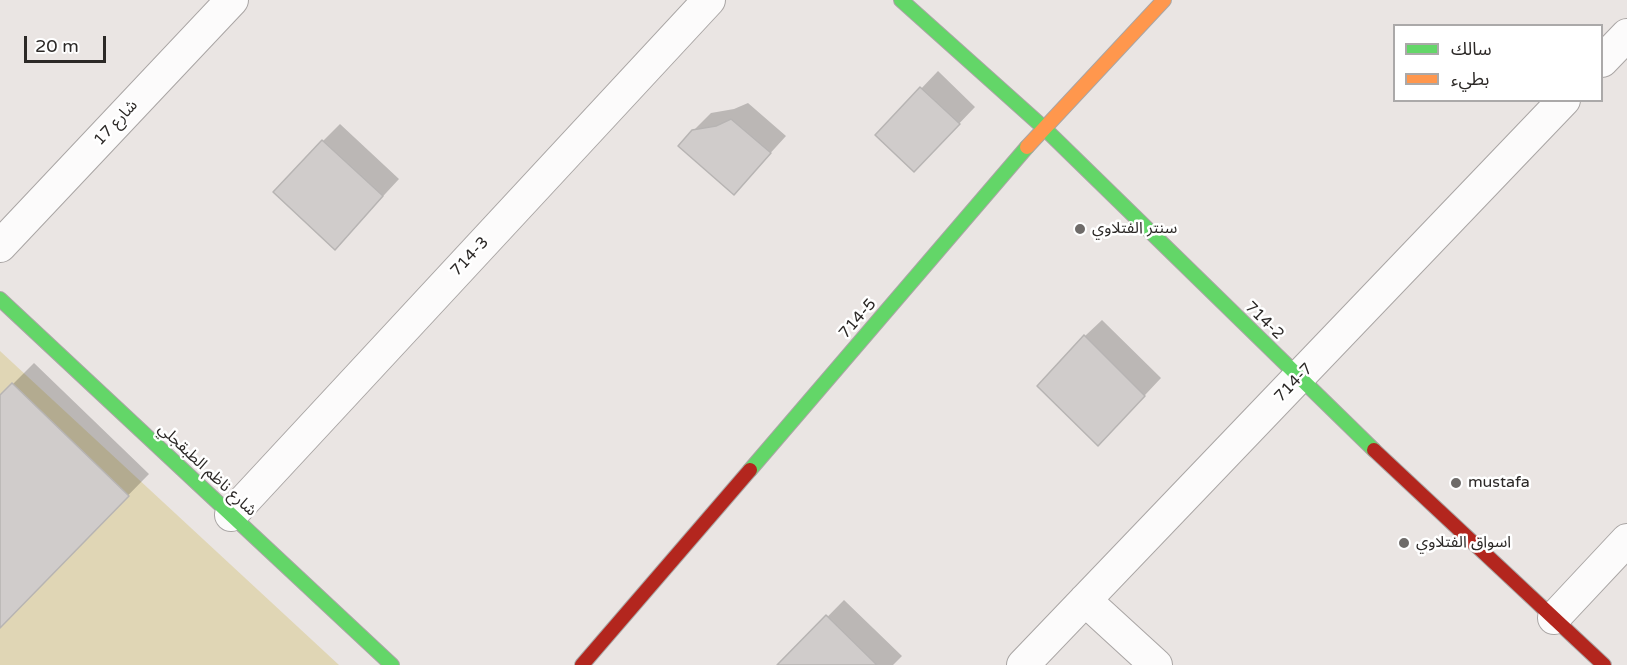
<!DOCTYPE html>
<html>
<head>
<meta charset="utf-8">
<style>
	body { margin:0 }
	#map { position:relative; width:1627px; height:665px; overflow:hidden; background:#eae5e3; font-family:"Varela Round","Noto Sans Arabic",sans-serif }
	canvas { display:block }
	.legend { position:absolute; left:1393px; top:24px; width:210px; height:78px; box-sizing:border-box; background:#fff; border:2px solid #aba9a9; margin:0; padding:8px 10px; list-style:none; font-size:18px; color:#2c2927 }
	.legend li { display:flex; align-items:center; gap:12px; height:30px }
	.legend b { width:30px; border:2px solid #aba9a9 }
	.scale { position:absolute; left:24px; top:36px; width:82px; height:27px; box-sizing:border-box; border:3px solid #2c2927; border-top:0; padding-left:8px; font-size:18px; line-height:21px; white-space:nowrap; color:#2c2927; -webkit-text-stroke:4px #fff; paint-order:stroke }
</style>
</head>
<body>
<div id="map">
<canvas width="1627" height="665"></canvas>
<ul class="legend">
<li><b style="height:8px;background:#63d668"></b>سالك</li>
<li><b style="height:8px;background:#ff974d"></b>بطيء</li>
</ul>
<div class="scale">20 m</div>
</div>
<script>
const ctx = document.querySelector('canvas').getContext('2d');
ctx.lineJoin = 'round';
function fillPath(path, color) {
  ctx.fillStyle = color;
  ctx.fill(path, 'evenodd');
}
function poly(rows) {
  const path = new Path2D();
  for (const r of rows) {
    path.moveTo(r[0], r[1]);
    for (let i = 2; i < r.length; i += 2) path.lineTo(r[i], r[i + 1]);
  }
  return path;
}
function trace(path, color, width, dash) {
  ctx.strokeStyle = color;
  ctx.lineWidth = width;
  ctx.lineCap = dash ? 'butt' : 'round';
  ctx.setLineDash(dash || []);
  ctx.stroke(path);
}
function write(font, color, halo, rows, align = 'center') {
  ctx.font = font + ' "Varela Round","Noto Sans Arabic",sans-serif';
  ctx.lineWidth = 5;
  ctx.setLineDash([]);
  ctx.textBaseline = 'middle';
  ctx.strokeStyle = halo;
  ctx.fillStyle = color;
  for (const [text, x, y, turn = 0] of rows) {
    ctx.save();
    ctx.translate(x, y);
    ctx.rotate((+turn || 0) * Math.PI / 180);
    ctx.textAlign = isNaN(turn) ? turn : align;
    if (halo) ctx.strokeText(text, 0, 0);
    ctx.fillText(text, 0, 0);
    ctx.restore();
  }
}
fillPath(poly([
	[0,351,339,665,0,665]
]), '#e0d6b5');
fillPath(poly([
	[938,71,975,107,931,153,877,135],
	[748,103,786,136,734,193,693,131,711,113,734,109],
	[340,124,399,179,335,248,323,141],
	[1102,320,1161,378,1115,427,1085,336],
	[34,363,149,474,0,626,0,397],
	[844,600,902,656,893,665,784,665,782,663]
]), '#0003');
const building = poly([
	[920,87,960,124,914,172,875,135,920,87],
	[731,119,771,153,734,195,678,146,692,130,716,126,731,119],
	[322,140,383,196,335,250,273,192,322,140],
	[1084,335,1145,396,1098,446,1037,386,1084,335],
	[12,383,129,496,0,628,0,395,12,383],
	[826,615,877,665,777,665,826,615]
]);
fillPath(building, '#d0cccb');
trace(building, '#b7b4b3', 1.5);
const street = poly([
	[1602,61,1627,35],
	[0,246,232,0],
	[231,515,709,0],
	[1085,600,1156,665],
	[1554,618,1627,540],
	[1023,665,1564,100]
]);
const fast = poly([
	[901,0,1044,128,1374,450],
	[0,299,392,665],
	[750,470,1027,147]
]);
const slow = poly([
	[1027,147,1164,0]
]);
const jam = poly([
	[1374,450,1604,665],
	[582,665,750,470]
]);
trace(street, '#a9a5a4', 34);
trace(fast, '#a9a5a4', 16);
trace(slow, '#a9a5a4', 16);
trace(jam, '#a9a5a4', 16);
trace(street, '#fcfbfb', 32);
trace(fast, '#63d668', 14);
trace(slow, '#ff974d', 14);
trace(jam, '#b3261e', 14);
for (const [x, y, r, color] of [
	[1080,229,6,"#6e6b69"],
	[1456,483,6,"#6e6b69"],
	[1404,543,6,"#6e6b69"]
]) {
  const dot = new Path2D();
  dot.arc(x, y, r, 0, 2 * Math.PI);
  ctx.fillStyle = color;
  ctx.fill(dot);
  trace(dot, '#fff', 2);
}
write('16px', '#2c2927', '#fff', [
	["شارع 17",116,123,-47],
	["714-3",470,257,-47],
	["714-5",858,319,-49],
	["714-2",1264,321,44],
	["714-7",1294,383,-46],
	["شارع ناظم الطبقجلي",207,470,43]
]);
write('16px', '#2c2927', '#fff', [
	["سنتر الفتلاوي",1092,229],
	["mustafa",1468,483],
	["اسواق الفتلاوي",1416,543]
], 'left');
</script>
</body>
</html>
